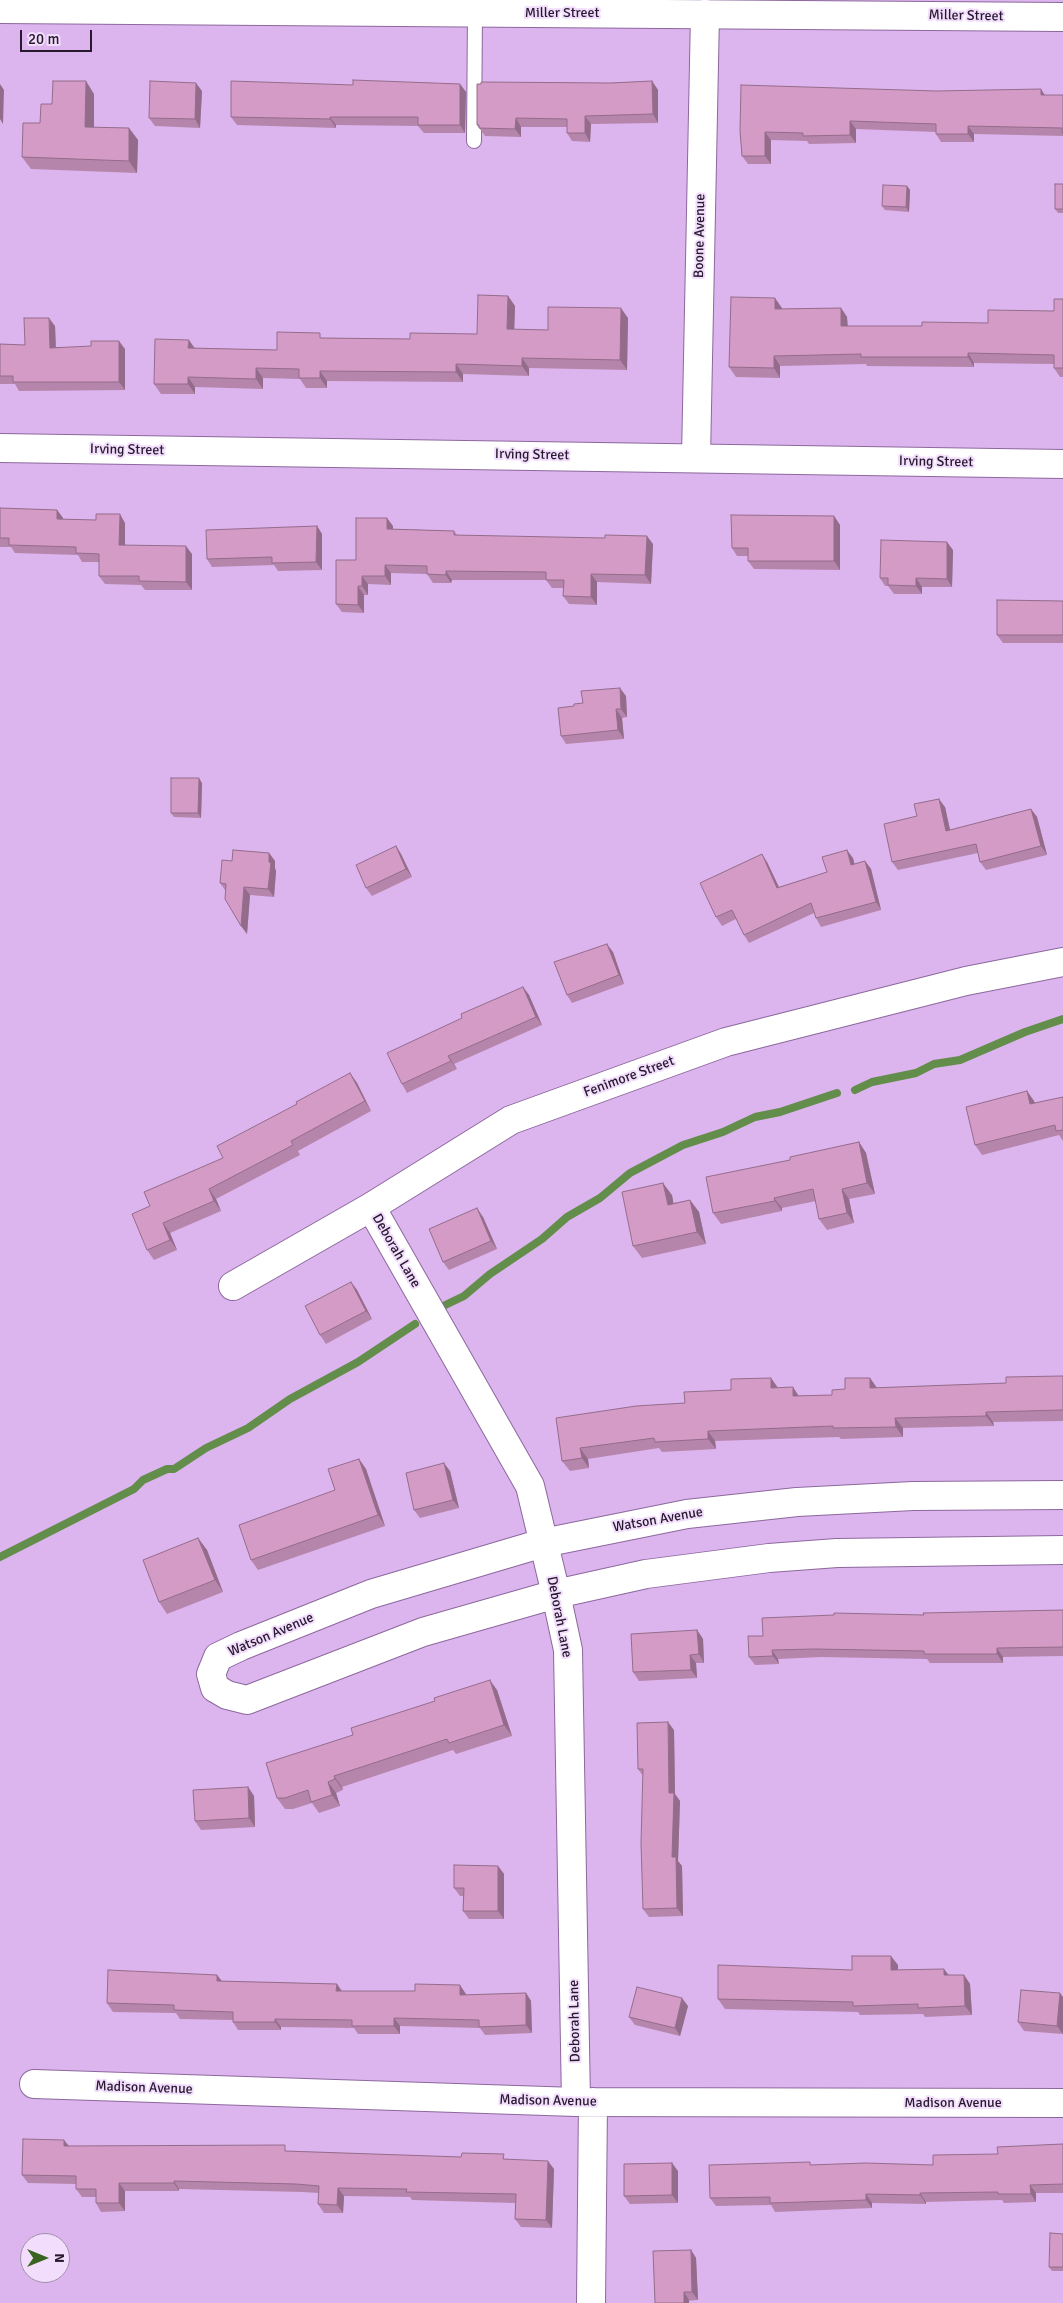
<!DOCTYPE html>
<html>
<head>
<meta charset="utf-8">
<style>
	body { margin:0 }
	#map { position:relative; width:1063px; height:2303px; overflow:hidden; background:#dcb5ee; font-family:Signika,sans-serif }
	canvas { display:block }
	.north { position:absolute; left:20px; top:2233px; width:50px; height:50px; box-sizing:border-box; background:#f2defc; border:1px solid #a18faa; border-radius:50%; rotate:90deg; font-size:14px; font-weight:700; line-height:20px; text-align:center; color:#28192f }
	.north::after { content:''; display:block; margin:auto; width:18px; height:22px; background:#3a631f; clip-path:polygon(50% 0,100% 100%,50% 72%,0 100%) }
	.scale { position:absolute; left:20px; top:30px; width:72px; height:22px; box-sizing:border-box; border:2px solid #28192f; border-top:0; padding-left:6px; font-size:15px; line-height:18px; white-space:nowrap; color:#28192f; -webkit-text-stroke:4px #f2defc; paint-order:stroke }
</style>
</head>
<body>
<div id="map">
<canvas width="1063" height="2303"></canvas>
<div class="north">N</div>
<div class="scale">20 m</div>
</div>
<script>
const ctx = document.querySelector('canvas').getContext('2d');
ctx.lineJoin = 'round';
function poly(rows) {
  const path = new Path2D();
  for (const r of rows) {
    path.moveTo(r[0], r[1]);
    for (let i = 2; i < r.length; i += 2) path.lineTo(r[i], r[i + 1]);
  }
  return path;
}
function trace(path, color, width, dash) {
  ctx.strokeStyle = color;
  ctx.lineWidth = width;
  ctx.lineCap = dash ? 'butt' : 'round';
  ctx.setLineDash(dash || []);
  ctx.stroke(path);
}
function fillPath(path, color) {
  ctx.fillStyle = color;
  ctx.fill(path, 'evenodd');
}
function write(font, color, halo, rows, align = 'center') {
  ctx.font = font + ' Signika,sans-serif';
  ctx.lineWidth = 4;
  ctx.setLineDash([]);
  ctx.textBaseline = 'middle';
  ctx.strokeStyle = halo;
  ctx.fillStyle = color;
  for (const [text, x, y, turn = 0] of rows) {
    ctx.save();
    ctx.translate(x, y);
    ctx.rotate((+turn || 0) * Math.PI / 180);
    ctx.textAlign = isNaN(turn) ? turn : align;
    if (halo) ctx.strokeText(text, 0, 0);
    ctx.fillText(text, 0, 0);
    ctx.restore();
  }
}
trace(poly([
	[855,1090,872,1082,916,1073,934,1064,960,1060,1025,1032,1063,1019],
	[437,1309,464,1296,490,1274,542,1239,567,1217,600,1198,630,1173,683,1145,723,1132,755,1117,780,1112,837,1093],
	[0,1557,134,1489,143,1480,167,1469,174,1469,206,1448,248,1428,290,1399,358,1362,415,1324]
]), '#638d4a', 8);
const service = poly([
	[474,141,475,12]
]);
const minor = poly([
	[0,448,1063,464],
	[696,457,705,14],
	[371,1207,530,1486,556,1594,568,1650,576,2102],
	[233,1286,371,1207,511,1120,726,1042,966,981,1063,962],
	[1063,1495,913,1496,797,1502,687,1514,543,1543,371,1594,241,1646,218,1657,211,1674,215,1688,227,1695,247,1700,423,1632,556,1594,646,1574,769,1558,837,1553,1063,1550],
	[34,2084,576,2102,1063,2103],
	[591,2303,593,2102]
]);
const secondary = poly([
	[0,9,1063,17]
]);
trace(service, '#8c689d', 16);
trace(minor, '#8c689d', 30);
trace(secondary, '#8c689d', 30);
trace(service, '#fff', 14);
trace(minor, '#fff', 28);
trace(secondary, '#fff', 28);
fillPath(poly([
	[652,81,658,90,658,123,591,124,590,142,572,141,567,133,567,127,521,127,521,137,485,136,477,125,611,83],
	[460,84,466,92,465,133,424,133,418,126,336,125,336,128,237,125,231,117,353,85],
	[202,91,200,128,155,126,149,118],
	[94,94,94,128,129,128,138,140,137,173,31,169,22,157,40,123,52,104],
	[1045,95,1063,95,1063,136,974,134,974,142,941,142,936,134,936,132,856,129,856,143,809,144,807,141,771,140,771,164,748,164,742,156,740,131],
	[1063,184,1063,213,1058,213,1055,209],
	[907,186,910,190,909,212,885,210,882,206],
	[508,296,515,306,514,330,548,330,628,318,627,370,529,368,529,376,463,374,463,382,327,381,327,388,306,388,300,379,263,378,263,389,195,387,195,394,161,394,154,384,194,348,277,350,324,338,410,339,477,334],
	[1063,299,1063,377,1060,377,1054,368,1054,364,974,363,974,367,867,366,866,364,780,366,780,378,736,377,729,367,782,308,782,309,841,308,847,317,848,326,922,326,988,323,1054,311],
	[55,326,56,347,125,349,125,390,19,391,15,384,0,384,0,344,25,345],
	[0,508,57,510,63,518,63,519,125,523,125,545,192,554,192,590,145,590,141,585,105,584,99,576,99,562,82,562,78,555,15,553,11,547,0,547],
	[834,516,840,525,840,570,754,569,748,561,748,556,737,556,732,548],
	[317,526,322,534,322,570,278,571,274,565,212,567,207,559],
	[393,526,393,529,454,531,457,535,653,544,651,584,597,582,597,605,569,604,563,596,564,588,552,588,546,580,452,580,451,583,433,583,427,574,391,573,391,585,368,584,368,595,364,595,364,613,342,612,336,604,356,560],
	[953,550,952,587,922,587,922,594,894,594,888,586,885,586,880,578],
	[1063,601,1063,643,1003,643,997,635],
	[626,696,627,717,622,718,624,739,566,744,561,736,574,706,583,703],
	[202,783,201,818,174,817,171,813],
	[945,807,950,830,1031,809,1037,817,1047,855,986,870,980,862,978,853,898,870,892,862,917,816],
	[396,846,401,854,412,877,372,896,366,888],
	[269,853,275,861,275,868,276,871,274,897,250,895,247,934,225,890,220,883,232,861],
	[853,858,854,864,865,861,871,869,881,910,821,927,816,918,814,913,749,943,744,935,736,919,722,926,716,917,767,862,779,887,827,872],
	[613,952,624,984,572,1003,567,995],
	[523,987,529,995,542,1025,454,1064,457,1069,407,1093,402,1084,462,1018],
	[350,1073,357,1083,371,1111,298,1151,300,1155,216,1199,221,1211,170,1233,177,1250,154,1260,147,1250,150,1206,223,1158,297,1104],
	[1027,1091,1034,1101,1035,1103,1063,1097,1063,1141,1059,1135,982,1155,975,1145],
	[859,1142,866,1153,875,1194,849,1199,854,1223,827,1230,819,1219,816,1201,782,1208,782,1211,721,1224,713,1213,790,1160],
	[672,1195,673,1203,690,1200,699,1212,706,1244,642,1258,633,1246],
	[483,1217,497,1249,449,1270,443,1262],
	[351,1282,357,1290,372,1319,326,1344,320,1335],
	[1063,1376,1063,1421,993,1422,994,1426,903,1428,903,1437,841,1439,839,1437,715,1441,716,1449,662,1452,659,1448,588,1459,589,1468,570,1471,562,1461,556,1418,685,1403,771,1378,778,1388,799,1396,832,1395,870,1378,877,1388,1006,1383],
	[359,1459,366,1469,385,1526,258,1570,251,1560,335,1490],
	[450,1471,459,1508,420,1518,414,1510],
	[198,1538,207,1550,223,1592,167,1614,159,1602],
	[1063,1610,1063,1656,1003,1657,1003,1663,930,1663,927,1659,821,1657,778,1659,779,1664,755,1665,749,1657,763,1636,924,1615],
	[697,1630,703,1639,704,1663,696,1663,697,1678,639,1681,633,1672],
	[497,1690,512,1736,456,1754,453,1750,342,1787,343,1790,336,1793,340,1806,319,1813,312,1803,293,1809,285,1809,277,1798],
	[674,1730,675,1794,680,1801,678,1861,682,1866,683,1916,649,1917,643,1909,643,1776,638,1769],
	[248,1787,254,1796,255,1827,201,1830,195,1821],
	[498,1866,504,1874,504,1919,469,1919,463,1911,463,1896,460,1896,454,1888],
	[898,1965,898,1970,949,1975,964,1975,970,1984,972,2015,925,2017,923,2014,860,2015,858,2012,725,2009,718,1999,852,1970],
	[217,1975,222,1981,337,1984,342,1991,466,1994,466,1995,526,1993,531,2001,532,2033,485,2035,480,2028,400,2026,400,2034,358,2034,354,2028,281,2027,281,2030,238,2030,233,2022,233,2020,180,2019,176,2013,113,2012,107,2003],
	[1063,1997,1063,2034,1024,2031,1018,2022],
	[688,2006,680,2036,635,2025,629,2017],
	[64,2140,69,2146,289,2151,507,2159,554,2169,552,2228,521,2227,515,2219,515,2203,412,2200,410,2197,344,2196,343,2213,324,2213,318,2204,319,2193,302,2192,179,2189,179,2191,125,2191,125,2211,101,2212,96,2203,96,2197,82,2197,76,2189,76,2184,28,2183,22,2175],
	[1063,2144,1063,2193,1036,2193,1036,2202,1004,2203,1002,2200,926,2202,926,2204,872,2203,872,2208,775,2212,771,2205,716,2206,710,2198,813,2165,933,2165],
	[678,2171,678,2203,630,2204,624,2196],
	[1063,2234,1063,2271,1052,2271,1049,2267],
	[691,2250,696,2258,698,2300,655,2303]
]), '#b685ab');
fillPath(poly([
	[86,81,94,94,94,140,85,127],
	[652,81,658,90,658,123,653,114],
	[196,83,202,91,200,128,195,119],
	[0,84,4,90,3,124,0,119],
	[460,84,466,92,465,133,460,125],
	[1041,89,1046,97,1041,95],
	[585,116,591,124,590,142,585,133],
	[330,117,336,125,336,128,330,119],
	[516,118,521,127,521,137,515,129],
	[850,121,856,129,856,143,850,135],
	[968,126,974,134,974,142,968,134],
	[129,128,138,140,137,173,129,161],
	[765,132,771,140,771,164,765,156],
	[907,186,910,190,909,212,906,207],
	[508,296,515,306,514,339,507,329],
	[775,298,782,308,782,319,775,309],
	[621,308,628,318,627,370,620,360],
	[841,308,847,317,848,336,841,326],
	[49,318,55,326,56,356,50,348],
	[189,340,196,350,188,348],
	[119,341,125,349,125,390,119,382],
	[968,353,974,363,974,367,968,357],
	[774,356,780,366,780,378,774,368],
	[522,358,529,368,529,376,522,366],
	[456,364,463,374,463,382,456,372],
	[256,368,263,378,263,389,256,379],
	[320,371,327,381,327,388,320,378],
	[188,377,195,387,195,394,188,384],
	[57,510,63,518,63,528,57,519],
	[120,514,125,523,125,554,119,545],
	[834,516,840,525,840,570,834,561],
	[387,518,393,526,393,538,387,529],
	[317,526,322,534,322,570,316,562],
	[647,536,653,544,651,584,645,575],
	[947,542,953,550,952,587,947,579],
	[186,546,192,554,192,590,186,582],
	[385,565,391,573,391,585,385,576],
	[446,571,452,580,451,583,446,575],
	[591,574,597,582,597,605,591,597],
	[362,576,368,584,368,595,362,586],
	[916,578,922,587,922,594,916,586],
	[358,586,364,595,364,613,358,605],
	[620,688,626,696,627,717,621,709],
	[616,709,622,718,624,739,618,730],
	[199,778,202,783,201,818,198,813],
	[939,799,945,807,952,839,946,831],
	[1031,809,1037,817,1047,855,1041,846],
	[396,846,401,854,412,877,406,869],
	[847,850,853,858,857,874,851,865],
	[269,853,275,861,275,868,276,871,274,897,268,889],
	[762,854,767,862,783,896,777,888],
	[865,861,871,869,881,910,876,902],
	[244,887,250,895,247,934,241,926],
	[607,944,613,952,624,984,619,975],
	[523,987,529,995,542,1025,536,1017],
	[448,1056,454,1064,457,1069,451,1061],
	[350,1073,357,1083,371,1111,365,1101],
	[1027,1091,1034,1101,1037,1114,1030,1104],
	[859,1142,866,1153,875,1194,867,1183],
	[663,1183,672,1195,676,1217,668,1205],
	[209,1189,216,1199,221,1211,214,1201],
	[842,1189,849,1199,854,1223,847,1213],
	[774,1198,782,1208,782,1211,775,1201],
	[690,1200,699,1212,706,1244,697,1232],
	[477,1208,483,1217,497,1249,491,1241],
	[163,1223,170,1233,177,1250,170,1240],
	[351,1282,357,1290,372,1319,366,1311],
	[771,1378,778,1388,771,1388],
	[870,1378,877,1388,870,1388],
	[793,1387,800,1398,793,1396],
	[986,1412,993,1422,994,1426,986,1416],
	[895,1418,903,1428,903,1437,896,1427],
	[708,1431,715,1441,716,1449,708,1439],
	[580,1448,588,1459,589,1468,582,1458],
	[359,1459,366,1469,385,1526,378,1515],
	[444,1463,450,1471,459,1508,453,1500],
	[198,1538,207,1550,223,1592,215,1580],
	[697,1630,703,1639,704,1663,699,1654],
	[997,1648,1003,1657,1003,1663,997,1654],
	[772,1650,778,1659,779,1664,773,1656],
	[690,1655,696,1663,697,1678,691,1670],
	[490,1680,497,1690,512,1736,504,1725],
	[668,1722,674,1730,675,1794,680,1801,678,1861,682,1866,683,1916,677,1908,672,1857,669,1793],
	[334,1776,342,1787,343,1790,335,1779],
	[328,1782,336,1793,340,1806,332,1795],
	[248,1787,254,1796,255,1827,249,1818],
	[498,1866,504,1874,504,1919,498,1911],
	[891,1956,898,1965,898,1980,891,1970],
	[944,1969,951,1978,944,1975],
	[217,1975,223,1983,217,1981],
	[964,1975,970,1984,972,2015,965,2006],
	[337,1984,342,1992,336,1991],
	[460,1985,466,1994,466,2003,460,1995],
	[526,1993,531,2001,532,2033,526,2025],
	[1060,1993,1063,1997,1063,2034,1057,2026],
	[682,1998,688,2006,680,2036,675,2028],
	[394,2018,400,2026,400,2034,394,2026],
	[275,2019,281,2027,281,2030,275,2022],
	[64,2140,70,2148,64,2146],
	[548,2161,554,2169,552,2228,546,2220],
	[672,2163,678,2171,678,2203,672,2195],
	[174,2181,179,2189,179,2191,174,2183],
	[119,2183,125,2191,125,2211,119,2203],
	[1030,2185,1036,2193,1036,2202,1031,2194],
	[338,2188,344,2196,343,2213,337,2205],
	[920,2193,926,2202,926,2204,920,2195],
	[866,2194,872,2203,872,2208,866,2200],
	[691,2250,696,2258,698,2300,692,2292],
	[684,2292,689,2300,689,2303,684,2303]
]), '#946c8b');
const building = poly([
	[353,80,460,84,460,125,418,125,418,117,330,117,330,119,231,117,231,81,353,85,353,80],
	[53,81,86,81,85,127,129,128,129,161,22,157,23,123,40,123,41,104,52,104,53,81],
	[150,81,196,83,195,119,149,118,150,81],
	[652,81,653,114,585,116,585,133,567,133,567,119,516,118,515,129,479,128,479,125,477,125,477,84,481,84,481,82,611,83,652,81],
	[741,85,936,91,1041,89,1041,95,1063,95,1063,133,1062,133,1062,128,968,126,968,134,936,134,936,124,850,121,850,135,803,136,803,133,765,132,765,156,742,156,740,131,741,85],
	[1055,184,1063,184,1063,209,1055,209,1055,184],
	[883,185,907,186,906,207,882,206,883,185],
	[478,295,508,296,507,329,548,330,548,307,621,308,620,360,522,358,522,366,456,364,456,372,320,371,320,378,299,378,299,369,256,368,256,379,188,377,188,384,154,384,155,339,189,340,188,348,277,350,277,332,320,333,320,338,410,339,410,333,477,334,478,295],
	[731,297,775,298,775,309,841,308,841,326,922,326,922,322,988,323,988,310,1054,311,1054,299,1063,299,1063,368,1054,368,1054,355,968,353,968,357,861,357,861,354,774,356,774,368,729,367,731,297],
	[24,318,49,318,50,348,91,346,91,341,119,341,119,382,13,382,13,376,0,376,0,344,25,345,24,318],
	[0,508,57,510,57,519,96,520,96,514,120,514,119,545,186,546,186,582,139,581,139,576,99,576,99,554,76,553,76,547,9,545,9,538,0,538,0,508],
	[731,515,834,516,834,561,748,561,748,548,732,548,731,515],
	[356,518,387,518,387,529,454,531,454,535,605,538,605,535,647,536,645,575,591,574,591,597,563,596,564,580,546,580,546,572,446,571,446,575,427,574,427,566,385,565,385,576,362,576,362,586,358,586,358,605,336,604,336,560,356,560,356,518],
	[317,526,316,562,272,563,272,557,207,559,206,530,317,526],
	[881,540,947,542,947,579,916,578,916,586,888,585,888,578,880,578,881,540],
	[997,600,1063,601,1063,635,997,635,997,600],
	[620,688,621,709,616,709,618,730,561,736,558,708,574,706,574,704,583,703,581,691,620,688],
	[171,778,199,778,198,813,171,813,171,778],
	[939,799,946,831,1031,809,1041,846,980,862,976,844,892,862,884,824,917,816,914,804,939,799],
	[396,846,406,869,366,888,356,865,396,846],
	[233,850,269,853,269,862,271,863,268,889,244,887,241,926,225,899,226,884,220,883,222,860,232,861,233,850],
	[847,850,851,865,865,861,876,902,816,918,811,903,744,935,732,910,716,917,700,883,762,854,777,888,827,872,822,857,847,850],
	[607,944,619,975,567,995,554,962,607,944],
	[523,987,536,1017,448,1056,451,1061,402,1084,387,1053,462,1018,461,1014,523,987],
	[350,1073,365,1101,291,1141,293,1145,209,1189,214,1201,163,1223,170,1240,147,1250,132,1214,150,1206,144,1192,223,1158,217,1146,297,1104,296,1102,350,1073],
	[1027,1091,1030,1104,1063,1097,1063,1130,1056,1131,1055,1125,975,1145,966,1107,1027,1091],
	[859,1142,867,1183,842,1189,847,1213,819,1219,813,1189,774,1198,775,1201,713,1213,706,1177,790,1160,790,1157,859,1142],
	[663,1183,668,1205,690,1200,697,1232,633,1246,622,1192,663,1183],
	[477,1208,491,1241,443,1262,429,1229,477,1208],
	[351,1282,366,1311,320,1335,305,1306,351,1282],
	[1063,1376,1063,1410,986,1412,986,1416,895,1418,896,1427,833,1428,833,1426,708,1431,708,1439,655,1442,654,1438,580,1448,582,1458,562,1461,556,1418,636,1406,685,1403,684,1392,731,1390,731,1379,771,1378,771,1388,793,1387,793,1396,832,1395,832,1390,845,1389,845,1378,870,1378,870,1388,1006,1383,1006,1377,1063,1376],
	[359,1459,378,1515,251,1560,239,1525,335,1490,328,1469,359,1459],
	[444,1463,453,1500,414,1510,406,1473,444,1463],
	[198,1538,215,1580,159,1602,143,1560,198,1538],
	[1063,1610,1063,1647,997,1648,997,1654,924,1654,924,1651,815,1649,772,1650,773,1656,749,1657,748,1636,763,1636,762,1618,834,1615,834,1613,924,1615,923,1613,1063,1610],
	[697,1630,699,1654,690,1655,691,1670,633,1672,631,1634,697,1630],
	[490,1680,504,1725,449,1743,447,1739,334,1776,335,1779,328,1782,332,1795,311,1802,308,1790,285,1798,277,1798,266,1763,353,1735,351,1728,435,1701,434,1698,490,1680],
	[668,1722,669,1793,674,1793,672,1857,676,1857,677,1908,643,1909,641,1843,643,1769,638,1769,637,1723,668,1722],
	[248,1787,249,1818,195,1821,193,1790,248,1787],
	[454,1865,498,1866,498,1911,463,1911,464,1888,454,1888,454,1865],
	[852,1956,891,1956,891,1970,944,1969,944,1975,964,1975,965,2006,918,2008,918,2004,853,2006,853,2002,718,1999,718,1965,852,1970,852,1956],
	[108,1970,217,1975,217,1981,337,1984,336,1991,415,1991,415,1984,460,1985,460,1995,526,1993,526,2025,479,2027,479,2020,394,2018,394,2026,352,2026,352,2020,275,2019,275,2022,233,2022,233,2012,174,2010,174,2005,107,2003,108,1970],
	[637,1987,682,1998,675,2028,629,2017,637,1987],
	[1021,1990,1060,1993,1057,2026,1018,2022,1021,1990],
	[23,2139,64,2140,64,2146,285,2145,285,2151,461,2157,462,2153,504,2154,503,2159,548,2161,546,2220,515,2219,516,2194,406,2192,407,2189,338,2188,337,2205,318,2204,319,2186,296,2184,174,2181,174,2183,119,2183,119,2203,96,2203,96,2189,76,2189,76,2176,22,2175,23,2139],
	[1063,2144,1063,2184,1030,2185,1031,2194,998,2194,998,2192,920,2193,920,2195,866,2194,866,2200,770,2203,770,2197,710,2198,709,2165,810,2162,810,2165,865,2163,933,2165,933,2155,998,2154,997,2147,1063,2144],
	[672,2163,672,2195,624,2196,624,2164,672,2163],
	[1050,2233,1063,2234,1063,2267,1049,2267,1050,2233],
	[691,2250,692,2292,684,2292,684,2303,655,2303,653,2251,691,2250]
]);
fillPath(building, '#d49bc7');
trace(building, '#946c8b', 1);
write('14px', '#28192f', '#f2defc', [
	["Miller Street",562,13],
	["Miller Street",966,16,1],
	["Boone Avenue",700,236,-89],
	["Irving Street",127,450,1],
	["Irving Street",532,455,1],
	["Irving Street",936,462,1],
	["Fenimore Street",629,1077,-20],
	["Deborah Lane",396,1251,60],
	["Watson Avenue",658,1520,-10],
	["Deborah Lane",559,1617,79],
	["Watson Avenue",271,1635,-23],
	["Deborah Lane",575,2021,-91],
	["Madison Avenue",144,2088,2],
	["Madison Avenue",548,2101,1],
	["Madison Avenue",953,2103]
]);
</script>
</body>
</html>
